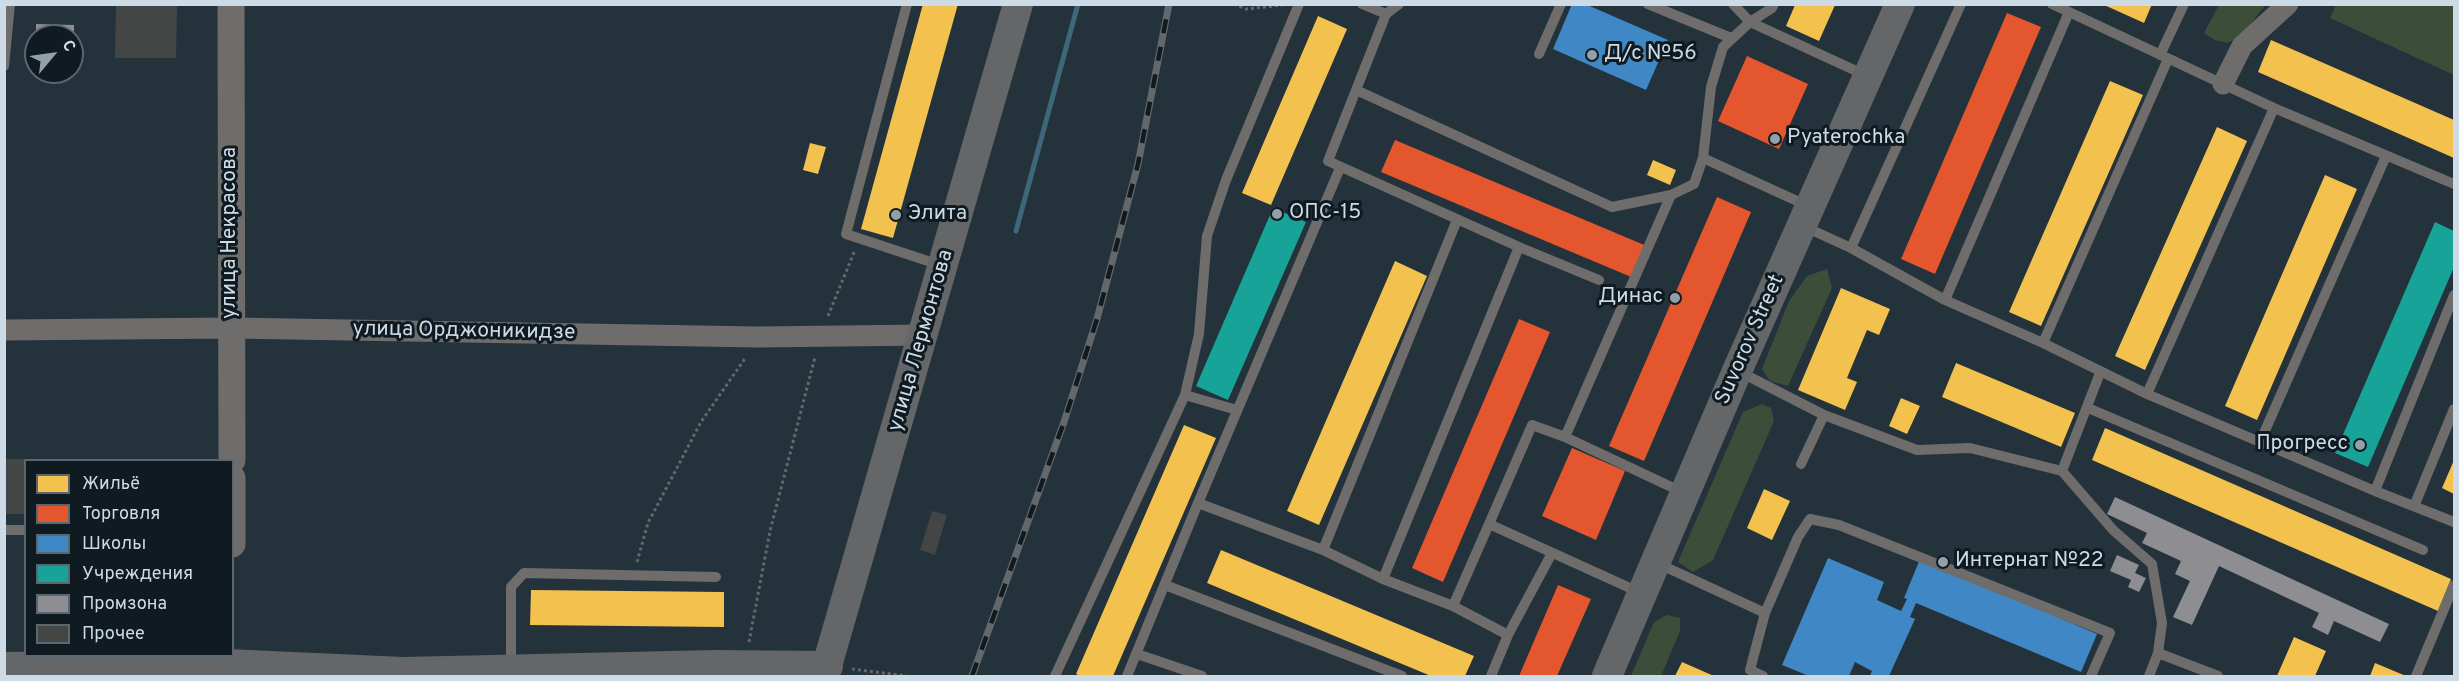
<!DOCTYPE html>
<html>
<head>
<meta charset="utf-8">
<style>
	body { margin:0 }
	#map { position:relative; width:2459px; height:681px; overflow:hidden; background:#24323b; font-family:Overpass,sans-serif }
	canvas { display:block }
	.frame { position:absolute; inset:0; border:6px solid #cddbe6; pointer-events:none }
	.legend { position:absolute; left:24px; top:459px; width:210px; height:198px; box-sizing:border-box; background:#0f1a21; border:2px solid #5b6770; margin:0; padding:8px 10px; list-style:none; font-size:18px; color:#cddbe6 }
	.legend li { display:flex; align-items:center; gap:12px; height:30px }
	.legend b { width:30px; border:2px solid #5b6770 }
	.north { position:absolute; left:24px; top:24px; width:60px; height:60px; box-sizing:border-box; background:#0f1a21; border:2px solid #5b6770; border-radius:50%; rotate:61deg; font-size:16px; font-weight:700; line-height:24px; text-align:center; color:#cddbe6 }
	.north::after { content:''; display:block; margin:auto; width:21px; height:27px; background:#92a0aa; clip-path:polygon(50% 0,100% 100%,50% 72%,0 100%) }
</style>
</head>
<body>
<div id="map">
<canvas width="2459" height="681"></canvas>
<div class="frame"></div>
<ul class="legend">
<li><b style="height:16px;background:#f2c14e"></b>Жильё</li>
<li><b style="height:16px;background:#e4572e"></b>Торговля</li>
<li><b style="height:16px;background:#3f88c5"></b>Школы</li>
<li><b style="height:16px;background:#17a398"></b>Учреждения</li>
<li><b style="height:16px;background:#8d8d92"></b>Промзона</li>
<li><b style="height:16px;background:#434644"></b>Прочее</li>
</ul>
<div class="north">С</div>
</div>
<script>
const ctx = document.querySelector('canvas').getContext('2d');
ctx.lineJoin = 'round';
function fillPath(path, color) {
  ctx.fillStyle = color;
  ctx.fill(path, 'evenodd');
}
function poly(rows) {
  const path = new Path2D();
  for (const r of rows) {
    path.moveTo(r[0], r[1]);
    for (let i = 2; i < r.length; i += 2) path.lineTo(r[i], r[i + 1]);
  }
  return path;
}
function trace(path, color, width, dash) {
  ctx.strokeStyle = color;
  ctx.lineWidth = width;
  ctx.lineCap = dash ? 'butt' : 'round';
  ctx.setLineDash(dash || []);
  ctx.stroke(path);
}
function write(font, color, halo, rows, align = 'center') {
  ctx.font = font + ' Overpass,sans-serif';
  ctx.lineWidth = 6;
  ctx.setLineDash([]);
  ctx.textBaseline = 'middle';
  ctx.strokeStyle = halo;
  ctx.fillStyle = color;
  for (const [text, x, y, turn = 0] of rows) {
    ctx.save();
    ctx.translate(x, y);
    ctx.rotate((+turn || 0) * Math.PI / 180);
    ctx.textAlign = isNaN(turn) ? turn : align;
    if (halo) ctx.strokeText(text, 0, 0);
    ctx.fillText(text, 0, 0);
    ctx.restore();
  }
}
fillPath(poly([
	[2219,5,2265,5,2241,37,2227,43,2215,40,2204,33],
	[2336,5,2454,5,2454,75,2330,18],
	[1827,269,1832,288,1788,386,1770,381,1762,369,1789,301,1807,276],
	[1762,404,1771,408,1774,421,1713,560,1693,572,1678,562,1743,412],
	[1667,615,1680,618,1680,631,1661,676,1631,676,1654,622]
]), '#3c4e3a');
fillPath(poly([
	[923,4,958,4,893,238,861,229],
	[2102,4,2152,4,2144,23],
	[1795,5,1835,5,1819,41,1786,26],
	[1318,16,1347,29,1271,205,1242,193],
	[2271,40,2454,120,2454,158,2258,72],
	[2110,81,2143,95,2041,326,2009,312],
	[2217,127,2247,141,2145,370,2115,356],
	[810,143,826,147,818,174,803,170],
	[1653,160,1676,170,1670,185,1647,175],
	[2325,175,2357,189,2257,420,2225,406],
	[1395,261,1427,276,1319,525,1287,511],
	[1841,288,1890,309,1879,335,1867,330,1847,378,1857,382,1845,410,1798,390],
	[1956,363,2075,413,2061,447,1942,397],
	[1901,398,1920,406,1907,434,1889,426],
	[1184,425,1216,438,1113,676,1081,676,1076,674],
	[2105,428,2451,579,2438,611,2092,460],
	[2454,460,2454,494,2442,488],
	[1764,489,1790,501,1772,540,1747,528],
	[1221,550,1474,656,1465,676,1431,676,1207,583],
	[531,590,724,592,724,627,530,625],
	[2294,637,2326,651,2315,676,2277,676],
	[1682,662,1714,676,1675,676],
	[2375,663,2406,676,2370,676]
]), '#f2c14e');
fillPath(poly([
	[2007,13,2041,27,1935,274,1901,259],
	[1747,56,1808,84,1779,149,1718,121],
	[1395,140,1649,247,1636,279,1381,172],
	[1717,197,1751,212,1644,461,1609,446],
	[1519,319,1550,332,1443,582,1412,568],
	[1572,448,1625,471,1596,540,1542,516],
	[1558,585,1591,599,1557,676,1519,676]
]), '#e4572e');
fillPath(poly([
	[1572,4,1585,4,1668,40,1646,90,1553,49],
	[1828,558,1884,582,1877,600,1901,611,1907,599,1904,598,1920,559,2097,634,2081,672,1916,603,1910,617,1915,619,1889,676,1870,676,1872,671,1855,662,1849,676,1809,676,1782,665]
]), '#3f88c5');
fillPath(poly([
	[1273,208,1306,222,1228,400,1196,386],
	[2435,222,2454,231,2454,267,2368,467,2335,453]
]), '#17a398');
fillPath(poly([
	[36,24,74,25,74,36,36,36],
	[2115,497,2389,624,2380,642,2334,621,2328,635,2312,627,2319,613,2219,566,2192,625,2173,617,2190,581,2175,574,2181,561,2142,543,2147,533,2107,514],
	[2117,555,2139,565,2135,573,2146,578,2139,592,2128,587,2131,580,2110,571]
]), '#8d8d92');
trace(poly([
	[1016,231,1078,4]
]), '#3f677b', 5);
fillPath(poly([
	[116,4,177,4,176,58,115,58],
	[4,459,26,459,26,514,4,514],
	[932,511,947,515,935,555,920,550]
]), '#434644');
trace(poly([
	[1234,4,1246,9,1283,5],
	[828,316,855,250],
	[637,562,648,523,701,422,746,357],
	[749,642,770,531,815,357],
	[852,669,907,676]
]), '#64686b', 3, [3, 3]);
trace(poly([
	[907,4,846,234,940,265],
	[1362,4,1386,14,1399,4],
	[1648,4,1731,38],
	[1733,4,1750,22,1865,75],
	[2052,4,2274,108,2454,184],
	[1539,54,1561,4],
	[2160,55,2184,4],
	[4,66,10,4],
	[1356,90,1386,14],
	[1703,158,1711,87,1723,47,1750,22,1772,8,1774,4],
	[1340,168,1198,503,1323,550,1383,579,1453,606,1489,524,1641,593],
	[1803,226,1851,248,1945,300,2043,343,2147,394,2375,491,2454,522],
	[1851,248,1961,4],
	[1599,280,1519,247,1328,161,1356,90,1612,207,1671,195,1694,184,1703,158,1808,206],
	[1945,300,2069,12],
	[2043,343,2168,59],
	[1740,372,1824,415,1917,450,1970,448,2062,471,2113,530,2152,564,2162,623,2158,653,2149,676],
	[2147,394,2274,108],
	[1185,395,1237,410],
	[2088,408,2423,550],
	[1565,437,1671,195],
	[2260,442,2386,156],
	[1801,464,1824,415],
	[2062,471,2100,373],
	[2375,491,2454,295],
	[2415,504,2454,409],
	[1489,524,1532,425,1565,437,1682,492],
	[4,530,26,530],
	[1323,550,1457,220],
	[1657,563,1765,613],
	[1383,579,1519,247],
	[1165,585,1402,676],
	[1453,606,1508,635,1491,676],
	[1508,635,1552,553],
	[2158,653,2218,676],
	[1137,654,1202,676],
	[511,667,511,587,524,573,716,577],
	[1055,676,1185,395,1199,334,1207,236,1226,180,1299,4],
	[1127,676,1198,503],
	[1763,676,1750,670,1765,613,1798,537,1810,519,1839,525,2110,633,2091,676],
	[2416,676,2454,585]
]), '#6e6d6c', 10);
trace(poly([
	[2223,84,2242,46,2288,4],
	[4,330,231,328,759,337,923,335]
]), '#6e6d6c', 21);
trace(poly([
	[231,4,232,460],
	[232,478,232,544]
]), '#6e6d6c', 27);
trace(poly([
	[4,667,227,664,403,672,716,665,828,666],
	[824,676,1018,4],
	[1607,676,1737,371,1900,4]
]), '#646668', 30);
const rail = poly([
	[972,676,1064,422,1097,319,1138,164,1169,4]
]);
trace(rail, '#63686a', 7);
trace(rail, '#0f1a21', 4.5, [14]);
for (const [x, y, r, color] of [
	[1592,55,6,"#92a0aa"],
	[1775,139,6,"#92a0aa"],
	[1277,214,6,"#92a0aa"],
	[896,215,6,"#92a0aa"],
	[1675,298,6,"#92a0aa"],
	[2360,445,6,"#92a0aa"],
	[1943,562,6,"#92a0aa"]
]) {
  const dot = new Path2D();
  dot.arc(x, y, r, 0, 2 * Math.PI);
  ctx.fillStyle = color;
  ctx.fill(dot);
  trace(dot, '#0f1a21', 2);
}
write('21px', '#cddbe6', '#0f1a21', [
	["Д/с №56",1604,55],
	["Pyaterochka",1787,139],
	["ОПС-15",1289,214],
	["Элита",908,215],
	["Динас",1663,298,"right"],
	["Прогресс",2348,445,"right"],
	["Интернат №22",1955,562]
], 'left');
write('21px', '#cddbe6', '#0f1a21', [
	["улица Некрасова",231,233,-90],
	["улица Орджоникидзе",464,332,1],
	["Suvorov Street",1751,340,-66],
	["улица Лермонтова",922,341,-74]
]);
</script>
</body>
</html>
